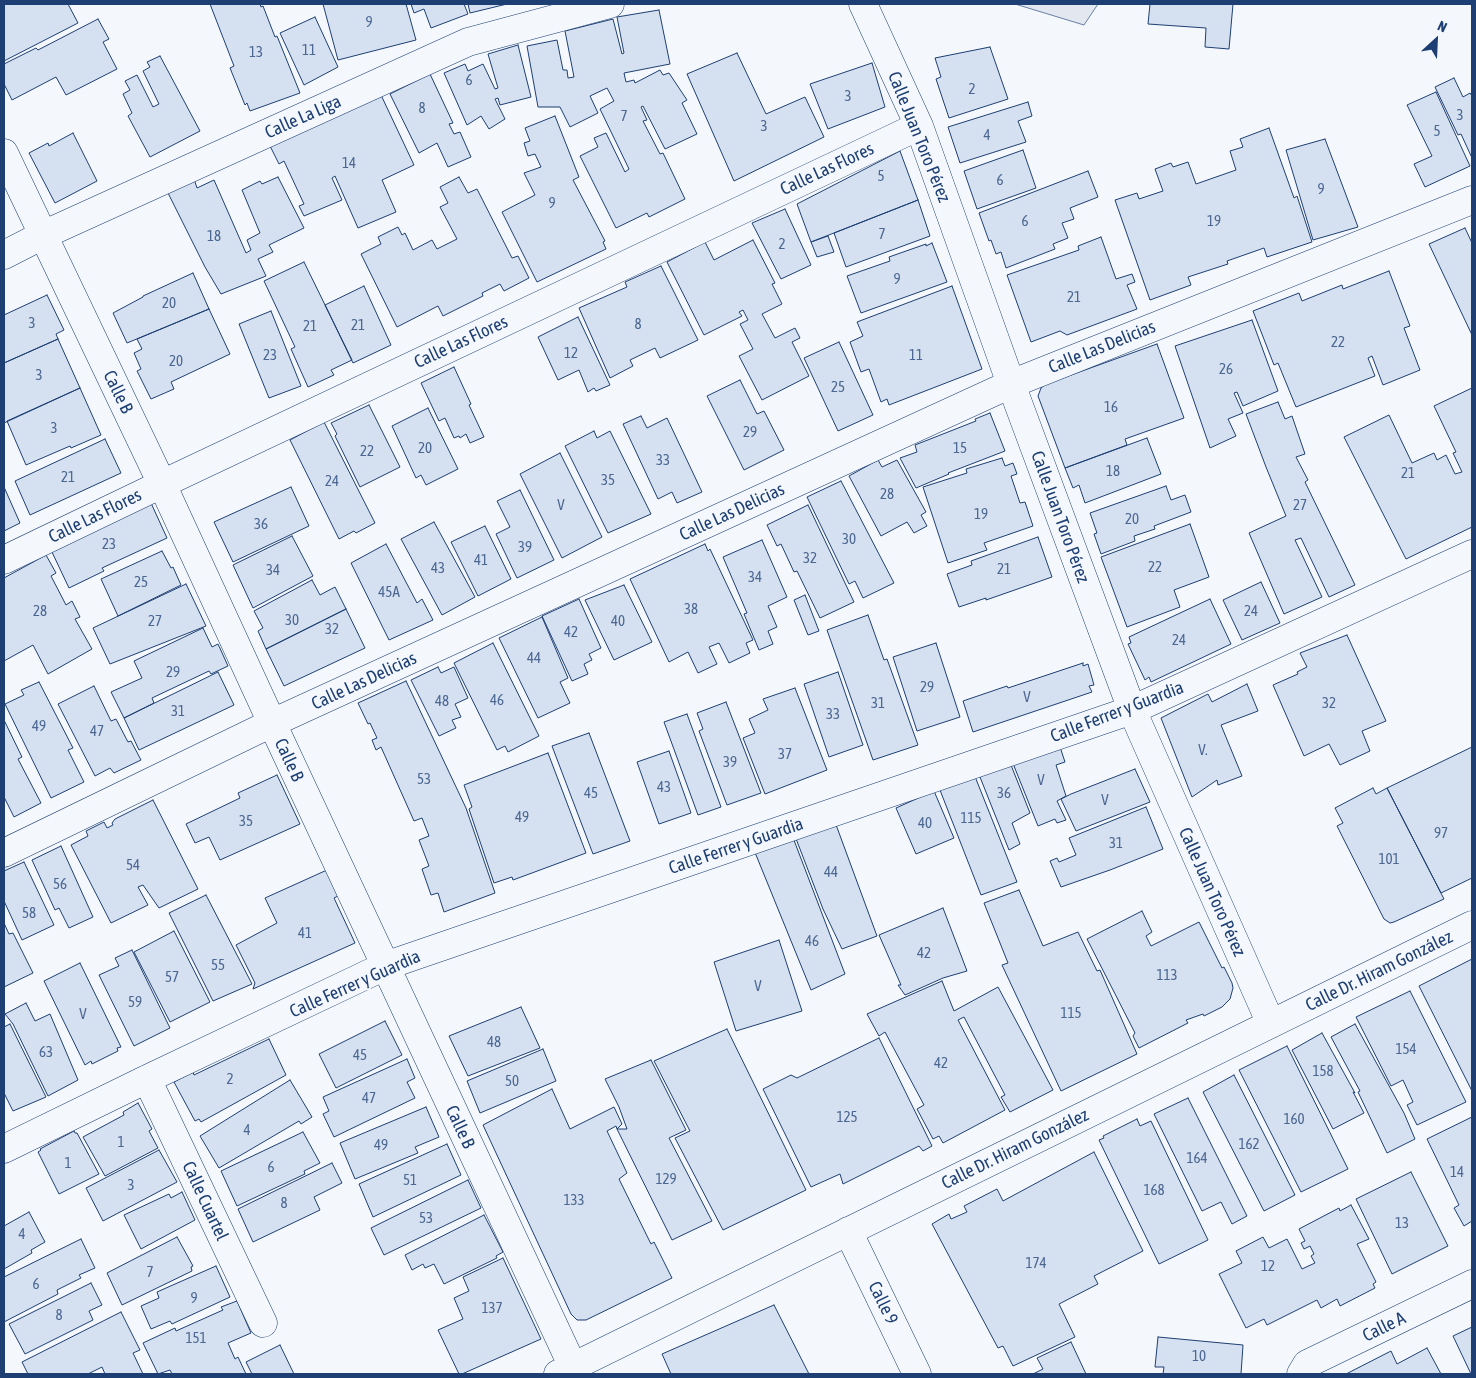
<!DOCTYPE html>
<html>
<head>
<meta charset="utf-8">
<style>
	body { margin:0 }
	#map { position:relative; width:1476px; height:1378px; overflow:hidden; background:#f4f7fb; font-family:"Asap Condensed",sans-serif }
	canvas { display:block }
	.frame { position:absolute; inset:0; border:5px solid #1d3f73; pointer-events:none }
	.north { position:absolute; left:1411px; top:15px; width:50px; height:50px; -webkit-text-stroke:4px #f4f7fb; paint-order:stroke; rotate:25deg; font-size:14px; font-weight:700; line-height:20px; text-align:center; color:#1d3f73 }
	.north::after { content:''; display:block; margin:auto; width:18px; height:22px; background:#1d3f73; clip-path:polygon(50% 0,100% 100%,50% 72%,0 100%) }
</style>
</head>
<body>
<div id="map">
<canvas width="1476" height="1378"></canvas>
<div class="frame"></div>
<div class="north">N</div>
</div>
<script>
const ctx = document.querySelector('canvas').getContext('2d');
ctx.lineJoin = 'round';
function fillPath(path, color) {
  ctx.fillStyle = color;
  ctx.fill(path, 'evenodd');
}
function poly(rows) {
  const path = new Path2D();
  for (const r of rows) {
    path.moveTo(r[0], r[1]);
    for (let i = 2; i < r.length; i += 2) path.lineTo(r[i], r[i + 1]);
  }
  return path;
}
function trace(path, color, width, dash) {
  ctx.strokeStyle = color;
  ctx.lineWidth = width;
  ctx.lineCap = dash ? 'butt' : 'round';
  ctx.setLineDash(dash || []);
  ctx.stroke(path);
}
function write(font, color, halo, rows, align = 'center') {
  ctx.font = font + ' "Asap Condensed",sans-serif';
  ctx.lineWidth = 4;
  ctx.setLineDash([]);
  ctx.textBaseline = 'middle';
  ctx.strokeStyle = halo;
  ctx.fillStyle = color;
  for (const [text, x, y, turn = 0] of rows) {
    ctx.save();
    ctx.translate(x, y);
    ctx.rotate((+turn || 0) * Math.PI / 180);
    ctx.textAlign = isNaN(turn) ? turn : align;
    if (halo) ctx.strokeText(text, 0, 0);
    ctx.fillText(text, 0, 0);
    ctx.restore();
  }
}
const parking = poly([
	[1015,4,1098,4,1084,25,1015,4]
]);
fillPath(parking, '#e3e8f0');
trace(parking, '#687fa3', 1);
const building = poly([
	[4,4,68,4,78,23,4,61,4,4],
	[210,4,260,4,261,7,263,6,275,37,277,36,300,93,250,111,247,103,245,105,230,68,234,66,210,4],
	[323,4,406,4,416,40,338,60,323,4],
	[411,4,464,4,468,14,431,28,424,9,414,13,411,4],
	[468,4,507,4,470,13,468,4],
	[1150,4,1233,4,1229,49,1205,47,1206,28,1148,24,1150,4],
	[659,10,670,64,624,73,626,82,634,80,635,83,660,70,663,75,669,73,687,100,682,103,697,134,665,149,643,106,641,107,647,120,643,121,660,154,663,153,685,199,649,217,647,213,616,228,580,156,598,147,594,138,606,133,625,172,629,169,600,109,614,101,607,88,590,96,598,113,570,127,560,107,538,107,527,46,557,40,563,70,567,70,568,78,574,77,565,31,613,19,622,54,624,53,617,17,659,10],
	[315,17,338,67,304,85,280,33,315,17],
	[98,19,109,39,103,42,117,69,66,95,56,77,12,100,4,84,4,64,36,48,38,50,98,19],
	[518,45,531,97,500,105,498,98,495,99,505,119,489,129,481,116,467,125,444,73,465,64,468,71,483,64,495,89,498,88,488,54,518,45],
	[990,47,1008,99,949,118,936,79,941,77,935,58,990,47],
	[737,53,766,114,805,97,824,137,734,181,687,74,737,53],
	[160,56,200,131,150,157,128,116,132,113,123,94,130,90,125,81,137,75,153,107,159,104,143,71,150,67,147,62,160,56],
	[872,63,885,107,828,129,810,84,872,63],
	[430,74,453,123,449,124,454,134,460,132,471,157,448,167,437,143,419,153,390,94,430,74],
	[1454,78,1463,97,1470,93,1472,96,1472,158,1461,134,1458,135,1435,87,1454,78],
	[1436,92,1470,166,1425,187,1414,164,1432,156,1407,105,1436,92],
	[381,95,414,165,382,180,396,212,358,228,335,176,332,178,342,200,304,216,299,206,304,204,284,161,279,164,269,144,381,95],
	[1028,102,1032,116,1018,121,1026,142,960,163,948,127,1028,102],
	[555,116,579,177,573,180,605,241,603,242,606,249,537,282,502,212,535,195,524,173,541,167,535,154,528,156,524,143,530,141,525,128,555,116],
	[1269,128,1294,198,1297,196,1312,242,1267,257,1264,248,1227,261,1228,264,1188,277,1191,285,1150,300,1115,200,1137,193,1139,199,1163,191,1155,169,1171,163,1173,167,1188,162,1196,184,1236,170,1230,151,1243,147,1240,139,1269,128],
	[73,133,97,181,55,203,29,153,48,143,49,146,73,133],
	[1325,139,1358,227,1313,240,1286,150,1325,139],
	[1023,150,1036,188,977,209,964,171,1023,150],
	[900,151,918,200,811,242,797,204,900,151],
	[1088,171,1098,197,1070,208,1074,219,1062,223,1068,238,1053,244,1055,249,1006,268,1001,252,996,254,991,240,989,241,979,213,1088,171],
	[278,177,304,228,269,245,273,252,258,259,266,276,221,294,205,267,167,191,194,179,197,188,214,180,246,253,251,250,247,240,260,233,242,190,260,181,262,184,278,177],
	[459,177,468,193,477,189,512,258,518,256,529,278,504,291,500,284,482,293,483,296,443,316,438,306,397,327,361,254,381,244,378,237,398,227,402,235,405,233,413,250,432,240,437,249,457,239,440,207,448,203,440,187,459,177],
	[918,200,930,236,846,267,834,233,918,200],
	[785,209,811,265,781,279,752,223,785,209],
	[1465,228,1472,243,1472,335,1429,244,1465,228],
	[828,236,834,252,817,257,811,242,828,236],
	[1101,237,1116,279,1132,274,1135,282,1127,285,1137,309,1067,335,1060,331,1031,342,1007,275,1079,250,1078,246,1101,237],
	[753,240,775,283,772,284,782,304,762,314,775,338,795,328,800,338,792,342,809,376,762,400,739,356,753,349,740,324,748,320,743,310,739,312,742,316,704,335,667,262,705,242,714,260,753,240],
	[932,243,947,282,861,313,847,276,890,261,889,257,926,244,926,246,932,243],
	[304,262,352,360,331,370,334,375,308,387,291,349,295,347,264,281,304,262],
	[661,266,698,340,660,358,655,348,630,360,633,366,610,378,579,308,627,287,625,282,661,266],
	[1389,271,1410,326,1404,328,1420,370,1383,385,1372,356,1368,358,1375,376,1296,407,1278,363,1274,365,1253,311,1299,293,1302,301,1342,285,1343,289,1389,271],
	[193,273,209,309,127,343,113,313,143,297,143,296,193,273],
	[364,286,391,345,353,363,325,305,364,286],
	[952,286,982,369,889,405,887,399,881,402,869,369,861,372,850,342,863,336,857,322,952,286],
	[47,295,64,330,56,334,58,339,4,363,4,315,47,295],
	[209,309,230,354,171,382,174,389,151,399,137,371,141,369,134,353,142,349,137,339,209,309],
	[271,311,301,386,269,398,239,324,271,311],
	[578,317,610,385,596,391,594,388,588,392,579,370,558,380,538,337,578,317],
	[1252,320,1278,391,1243,406,1237,392,1234,393,1243,413,1228,419,1236,436,1210,448,1175,346,1252,320],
	[58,339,80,388,4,423,4,363,58,339],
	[839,342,873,415,838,431,804,358,839,342],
	[1157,344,1184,418,1125,439,1127,445,1065,468,1038,396,1041,388,1046,384,1157,344],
	[454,367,471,404,469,405,484,437,470,443,466,434,460,438,459,436,454,438,445,418,439,421,421,383,454,367],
	[740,380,757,414,764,411,784,450,744,470,707,396,740,380],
	[80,388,101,435,71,448,70,446,26,465,7,421,80,388],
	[1472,388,1472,527,1406,559,1344,437,1389,415,1412,463,1434,453,1437,460,1446,455,1455,474,1462,472,1453,453,1456,452,1434,406,1472,388],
	[1278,402,1285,419,1292,416,1305,454,1296,457,1308,480,1305,482,1355,585,1329,597,1301,538,1295,540,1322,597,1284,614,1249,533,1286,516,1266,467,1246,414,1278,402],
	[369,405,400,467,360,487,335,436,337,434,331,423,369,405],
	[428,408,458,469,426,485,421,475,416,478,392,426,428,408],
	[990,413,1005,451,948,473,949,474,916,488,900,458,917,452,915,445,976,421,975,419,990,413],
	[641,416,647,428,667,418,702,492,677,503,672,492,658,499,623,424,641,416],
	[324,422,375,523,356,533,354,531,339,539,290,440,324,422],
	[594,431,597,438,610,431,651,514,608,533,565,446,594,431],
	[1147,438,1161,474,1085,503,1079,485,1073,488,1065,468,1147,438],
	[105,439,121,473,30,515,15,481,105,439],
	[560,453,602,537,562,558,520,474,560,453],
	[1002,458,1005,466,1013,463,1017,474,1011,476,1020,503,1025,502,1033,526,984,543,987,550,948,563,923,487,967,473,966,469,1002,458],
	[878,460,882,467,897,460,926,512,921,515,927,526,914,533,907,522,881,536,849,476,878,460],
	[841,481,894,583,863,598,855,581,849,584,807,497,841,481],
	[1166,486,1171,500,1185,495,1191,512,1154,526,1155,529,1134,536,1135,541,1101,554,1094,534,1097,533,1090,513,1166,486],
	[4,487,20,523,4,531,4,487],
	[291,487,309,526,233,562,214,522,291,487],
	[520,490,554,560,517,578,496,534,510,527,497,501,520,490],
	[151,503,167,538,102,568,104,571,69,588,51,550,151,503],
	[808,505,854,602,820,618,797,571,794,572,781,544,777,546,767,525,808,505],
	[434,522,475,597,442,615,401,539,434,522],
	[1190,524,1209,577,1174,590,1180,607,1127,627,1101,557,1190,524],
	[485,526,511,579,478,596,451,542,485,526],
	[292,536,313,576,253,608,233,565,292,536],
	[1038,537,1052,577,986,600,986,598,959,607,947,574,972,565,971,561,1038,537],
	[762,540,787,597,768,606,777,627,768,631,773,644,759,650,744,614,747,613,723,557,762,540],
	[386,544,417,603,422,599,433,620,389,640,351,563,386,544],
	[705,544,708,551,710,549,753,640,746,643,750,653,729,663,719,643,709,647,717,664,698,673,688,652,669,662,630,579,705,544],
	[162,551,171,568,173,567,181,585,118,616,101,579,162,551],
	[46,555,56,573,51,576,66,605,72,601,80,617,75,619,92,649,48,674,33,645,4,661,4,578,46,555],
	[312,580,320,595,335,587,346,609,266,649,258,631,263,628,254,611,312,580],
	[1261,582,1280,623,1242,640,1223,600,1261,582],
	[186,584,206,626,110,664,93,628,186,584],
	[624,585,652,642,614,660,585,600,624,585],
	[805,595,819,631,808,635,794,600,805,595],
	[579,599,601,648,589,654,592,660,584,664,588,674,572,681,542,616,579,599],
	[1210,599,1231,644,1151,682,1149,677,1145,680,1128,644,1131,643,1129,637,1210,599],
	[346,609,365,648,284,686,266,649,346,609],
	[868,615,884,660,887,659,918,745,873,760,827,630,868,615],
	[542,617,568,678,560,682,570,703,538,718,499,638,542,617],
	[203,628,212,647,218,644,228,666,211,674,209,671,152,698,154,703,124,718,111,692,142,678,134,661,203,628],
	[1347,635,1386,721,1362,731,1370,751,1340,765,1329,744,1304,756,1273,685,1298,674,1297,672,1307,667,1300,653,1347,635],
	[493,643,539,736,508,752,505,746,497,750,454,663,493,643],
	[936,643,960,717,917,731,893,657,936,643],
	[1083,663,1083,666,1088,664,1094,685,1089,686,1092,692,973,732,963,701,1007,686,1008,688,1083,663],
	[438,667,441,673,454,667,468,698,455,704,461,717,452,720,456,728,439,736,411,680,438,667],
	[218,672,234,705,139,750,124,718,218,672],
	[838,672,863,745,829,757,804,684,838,672],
	[406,681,466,808,495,893,444,912,438,893,431,895,422,869,429,866,419,840,429,836,422,818,414,821,381,747,376,750,372,740,377,738,370,723,368,724,358,703,406,681],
	[39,682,73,748,68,750,84,782,51,798,5,704,24,695,21,690,39,682],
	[1247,684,1258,711,1221,725,1242,776,1218,785,1217,780,1192,797,1161,718,1208,694,1212,702,1247,684],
	[94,686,111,721,116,719,128,742,131,741,141,760,114,773,110,768,95,776,58,704,94,686],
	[795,688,827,770,765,794,743,738,755,733,749,719,768,710,763,699,795,688],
	[726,702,761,793,727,805,699,731,703,729,697,713,726,702],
	[687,714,721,807,698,815,664,722,687,714],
	[4,720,22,757,18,759,41,803,14,817,4,797,4,720],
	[589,733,630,841,593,854,552,746,589,733],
	[1060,747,1065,762,1056,765,1066,796,1057,801,1066,820,1057,823,1055,819,1038,826,1012,761,1060,747],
	[1472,747,1472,878,1441,893,1387,788,1472,747],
	[669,751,691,813,659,824,637,762,669,751],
	[548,753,586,853,513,880,512,877,494,883,469,809,472,807,464,785,548,753],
	[1009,760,1030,813,1012,823,1020,844,1009,850,978,772,1009,760],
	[1135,769,1150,802,1076,831,1061,799,1071,794,1135,769],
	[974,774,1017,882,981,895,938,785,974,774],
	[277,775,300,824,220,860,209,837,195,843,186,824,240,798,238,793,277,775],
	[1373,788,1376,794,1387,788,1444,899,1394,922,1390,923,1384,919,1337,826,1343,823,1335,808,1373,788],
	[934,791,954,838,916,854,896,808,934,791],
	[153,800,198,889,159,908,143,885,138,887,148,905,111,923,71,845,88,836,86,831,104,822,107,828,113,825,112,823,115,819,153,800],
	[1146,807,1163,849,1110,870,1061,887,1050,861,1057,858,1059,862,1076,855,1069,838,1146,807],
	[835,822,877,936,842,949,823,909,795,836,835,822],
	[792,835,845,974,811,990,754,850,792,835],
	[61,846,93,917,69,928,59,908,55,910,32,860,61,846],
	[24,862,54,925,22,940,4,901,4,871,24,862],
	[327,870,338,896,334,898,355,943,253,989,255,983,236,945,277,923,265,898,327,870],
	[1019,890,1043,946,1078,932,1097,971,1100,970,1137,1054,1061,1091,1002,965,1008,963,984,903,1019,890],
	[206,895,252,984,213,1001,169,913,206,895],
	[943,908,967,971,943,978,905,995,898,985,901,985,879,935,943,908],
	[1142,911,1152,932,1146,936,1151,946,1199,922,1222,968,1224,967,1232,983,1233,988,1230,999,1222,1007,1204,1016,1203,1014,1186,1020,1188,1023,1139,1048,1133,1036,1135,1033,1087,939,1142,911],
	[4,923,9,934,13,933,33,973,4,987,4,923],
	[174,931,210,1002,170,1022,134,952,174,931],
	[779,940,802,1011,736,1031,714,962,779,940],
	[132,950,170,1028,134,1046,99,975,119,966,115,958,132,950],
	[1472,959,1472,1091,1419,986,1472,959],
	[80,963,121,1047,117,1048,118,1051,92,1064,91,1061,85,1065,44,981,80,963],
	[942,981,954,1011,998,987,1053,1090,1010,1112,1001,1097,1005,1095,964,1017,958,1020,1005,1110,943,1143,939,1136,933,1139,917,1109,924,1105,885,1032,879,1036,867,1014,942,981],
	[1410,991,1466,1102,1417,1125,1407,1105,1413,1102,1403,1080,1391,1086,1356,1017,1410,991],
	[26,1003,35,1021,50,1014,78,1080,48,1096,13,1024,5,1014,26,1003],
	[521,1007,540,1048,468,1076,449,1036,521,1007],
	[385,1021,402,1055,336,1088,319,1054,385,1021],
	[10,1024,46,1097,13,1111,4,1093,4,1027,10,1024],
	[1355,1024,1404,1113,1415,1139,1387,1153,1358,1092,1360,1091,1331,1037,1355,1024],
	[727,1029,806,1190,723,1230,675,1138,690,1131,654,1061,727,1029],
	[1322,1033,1355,1093,1353,1092,1364,1113,1333,1129,1292,1050,1322,1033],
	[879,1038,932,1146,923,1151,919,1146,843,1184,840,1174,811,1187,763,1089,791,1075,797,1078,879,1038],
	[269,1039,286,1075,201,1122,199,1119,195,1121,174,1082,193,1072,194,1075,269,1039],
	[1287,1046,1348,1169,1301,1192,1239,1070,1287,1046],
	[543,1049,556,1081,480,1113,467,1081,543,1049],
	[407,1059,415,1078,407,1082,415,1098,334,1137,323,1114,329,1111,323,1097,407,1059],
	[651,1060,686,1130,669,1138,712,1221,672,1240,617,1129,627,1129,619,1107,605,1079,651,1060],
	[1234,1075,1295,1195,1264,1211,1203,1092,1234,1075],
	[290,1080,312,1117,301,1124,299,1121,219,1168,200,1136,290,1080],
	[552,1089,570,1129,614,1107,622,1124,617,1129,616,1126,607,1131,627,1173,619,1179,651,1244,654,1242,672,1278,586,1320,577,1320,571,1314,483,1125,552,1089],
	[1188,1098,1247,1216,1232,1224,1221,1202,1202,1211,1154,1114,1188,1098],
	[138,1103,152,1129,149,1131,158,1148,105,1176,83,1137,124,1115,123,1112,138,1103],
	[426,1107,439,1137,415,1147,418,1153,355,1179,340,1143,426,1107],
	[1472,1117,1472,1221,1464,1226,1454,1208,1459,1205,1427,1139,1472,1117],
	[1137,1119,1140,1126,1151,1121,1208,1240,1159,1264,1099,1140,1104,1138,1103,1136,1137,1119],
	[74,1131,75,1133,77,1133,99,1174,59,1194,38,1152,41,1150,40,1149,74,1131],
	[303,1132,320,1163,304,1171,305,1174,237,1206,221,1171,303,1132],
	[447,1144,461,1175,373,1217,359,1184,447,1144],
	[159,1150,177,1182,103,1221,86,1188,159,1150],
	[1094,1152,1143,1251,1094,1276,1098,1284,1059,1304,1075,1337,1013,1366,1003,1346,998,1348,932,1224,949,1214,951,1219,967,1212,964,1206,997,1189,1003,1201,1094,1152],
	[332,1163,342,1183,314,1197,320,1210,253,1242,238,1209,332,1163],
	[1411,1172,1448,1246,1392,1274,1356,1199,1411,1172],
	[468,1180,481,1208,384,1255,371,1228,468,1180],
	[182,1192,195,1220,141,1249,124,1215,169,1194,171,1198,182,1192],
	[1351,1205,1369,1239,1357,1244,1376,1282,1373,1284,1375,1288,1340,1306,1337,1299,1321,1308,1317,1300,1267,1325,1264,1319,1246,1328,1219,1274,1242,1263,1236,1251,1263,1237,1269,1248,1287,1239,1302,1269,1315,1263,1311,1256,1314,1254,1310,1246,1304,1249,1301,1243,1305,1241,1299,1229,1339,1208,1340,1211,1351,1205],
	[29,1212,45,1242,31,1250,32,1253,4,1269,4,1226,29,1212],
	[484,1215,503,1252,496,1256,497,1258,444,1284,434,1264,425,1268,423,1264,412,1270,405,1255,484,1215],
	[177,1237,193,1266,191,1267,192,1271,122,1305,107,1273,177,1237],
	[81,1239,95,1268,79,1275,81,1278,57,1290,58,1294,4,1322,4,1277,81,1239],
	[503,1258,541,1339,462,1374,459,1374,438,1330,463,1319,454,1298,469,1291,463,1277,503,1258],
	[216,1266,230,1297,172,1324,170,1321,151,1329,141,1306,159,1298,157,1292,216,1266],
	[91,1283,102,1305,89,1311,93,1320,25,1354,9,1324,91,1283],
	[237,1301,251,1333,228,1343,235,1359,238,1357,246,1374,172,1374,170,1370,158,1374,143,1343,175,1328,176,1331,223,1310,221,1307,237,1301],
	[774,1305,809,1374,671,1374,662,1354,774,1305],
	[121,1312,140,1350,133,1353,143,1374,105,1374,102,1367,88,1374,28,1374,22,1362,121,1312],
	[1472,1327,1472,1374,1471,1374,1453,1336,1472,1327],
	[1158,1337,1243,1345,1241,1374,1163,1374,1164,1367,1155,1367,1158,1337],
	[1071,1342,1086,1374,1033,1374,1043,1369,1037,1358,1071,1342],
	[280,1345,294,1374,252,1374,246,1362,280,1345],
	[1427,1348,1441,1374,1346,1374,1391,1351,1397,1364,1427,1348]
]);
fillPath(building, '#d5e0f0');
trace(building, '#1d3f73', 1);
const minor = poly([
	[863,4,919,126,1011,384,1132,710,1271,1024],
	[4,153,162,484,272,723,573,1367],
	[4,255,43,235,468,42,610,4],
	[4,560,162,484,919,126],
	[4,853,272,723,1011,384,1472,200],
	[147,1079,263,1323],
	[4,1149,147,1079,385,966,1132,710,1472,554],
	[848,1231,917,1374],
	[558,1374,1472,925],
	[1301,1374,1307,1364,1472,1284]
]);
trace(minor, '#1d3f73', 29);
trace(minor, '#f4f7fb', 28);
write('15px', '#4b6792', null, [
	["9",369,22],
	["11",309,50],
	["13",256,52],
	["6",469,80],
	["2",972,89],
	["3",848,96],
	["8",422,108],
	["3",1460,115],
	["7",624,116],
	["3",764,126],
	["5",1437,131],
	["4",987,135],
	["14",349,163],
	["5",881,176],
	["6",1000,180],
	["9",1321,189],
	["9",552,203],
	["6",1025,221],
	["19",1214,221],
	["7",882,234],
	["18",214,236],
	["2",782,244],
	["9",897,279],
	["21",1074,297],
	["20",169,303],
	["3",32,323],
	["8",638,324],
	["21",358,325],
	["21",310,326],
	["22",1338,342],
	["12",571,353],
	["23",270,355],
	["11",916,355],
	["20",176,361],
	["26",1226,369],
	["3",39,375],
	["25",838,387],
	["16",1111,407],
	["3",54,428],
	["29",750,432],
	["20",425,448],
	["15",960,448],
	["22",367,451],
	["33",663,460],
	["18",1113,471],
	["21",1408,473],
	["21",68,477],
	["35",608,480],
	["24",332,481],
	["28",887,494],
	["V",561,505],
	["27",1300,505],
	["19",981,514],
	["20",1132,519],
	["36",261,524],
	["30",849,539],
	["23",109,544],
	["39",525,547],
	["32",810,558],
	["41",481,560],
	["22",1155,567],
	["43",438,568],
	["21",1004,569],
	["34",273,570],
	["34",755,577],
	["25",141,582],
	["45A",389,592],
	["38",691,609],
	["28",40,611],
	["24",1251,611],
	["30",292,620],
	["27",155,621],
	["40",618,621],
	["32",332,629],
	["42",571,632],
	["24",1179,640],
	["44",534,658],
	["29",173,672],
	["29",927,687],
	["V",1027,697],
	["46",497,700],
	["48",442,701],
	["31",878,703],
	["32",1329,703],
	["31",178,711],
	["33",833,714],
	["49",39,726],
	["47",97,731],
	["V.",1203,750],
	["37",785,754],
	["39",730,762],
	["53",424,779],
	["V",1041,780],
	["43",664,787],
	["45",591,793],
	["36",1004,793],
	["V",1105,800],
	["49",522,817],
	["115",971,818],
	["35",246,821],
	["40",925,823],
	["97",1441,833],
	["31",1116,843],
	["101",1389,859],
	["54",133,865],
	["44",831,872],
	["56",60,884],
	["58",29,913],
	["41",305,933],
	["46",812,941],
	["42",924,953],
	["55",218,965],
	["113",1167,975],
	["57",172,977],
	["V",758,986],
	["59",135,1002],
	["115",1071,1013],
	["V",83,1014],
	["48",494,1042],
	["154",1406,1049],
	["63",46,1052],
	["45",360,1055],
	["42",941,1063],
	["158",1323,1071],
	["2",230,1079],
	["50",512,1081],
	["47",369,1098],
	["125",847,1117],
	["160",1294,1119],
	["4",247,1130],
	["1",121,1142],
	["162",1249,1144],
	["49",381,1145],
	["164",1197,1158],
	["1",68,1163],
	["6",271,1167],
	["14",1457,1172],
	["129",666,1179],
	["51",410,1180],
	["3",131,1185],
	["168",1154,1190],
	["133",574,1200],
	["8",284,1203],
	["53",426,1218],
	["13",1402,1223],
	["4",22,1234],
	["174",1036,1263],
	["12",1268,1266],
	["7",150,1272],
	["6",36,1284],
	["9",194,1298],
	["137",492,1308],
	["8",59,1315],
	["151",196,1338],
	["10",1199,1356]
]);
write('18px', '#1d3f73', '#f4f7fb', [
	["Calle La Liga",303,117,-24],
	["Calle Juan Toro Pérez",919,137,68],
	["Calle Las Flores",827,169,-25],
	["Calle Las Flores",461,342,-25],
	["Calle Las Delicias",1102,347,-22],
	["Calle B",118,392,64],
	["Calle Las Delicias",732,512,-25],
	["Calle Las Flores",95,516,-26],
	["Calle Juan Toro Pérez",1060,517,70],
	["Calle Las Delicias",364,681,-25],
	["Calle Ferrer y Guardia",1117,712,-21],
	["Calle B",289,760,65],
	["Calle Ferrer y Guardia",736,846,-19],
	["Calle Juan Toro Pérez",1212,892,66],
	["Calle Dr. Hiram González",1379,971,-26],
	["Calle Ferrer y Guardia",355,984,-24],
	["Calle B",460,1127,65],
	["Calle Dr. Hiram González",1015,1149,-26],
	["Calle Cuartel",205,1201,65],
	["Calle 9",883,1303,64],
	["Calle A",1384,1327,-26]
]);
</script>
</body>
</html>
